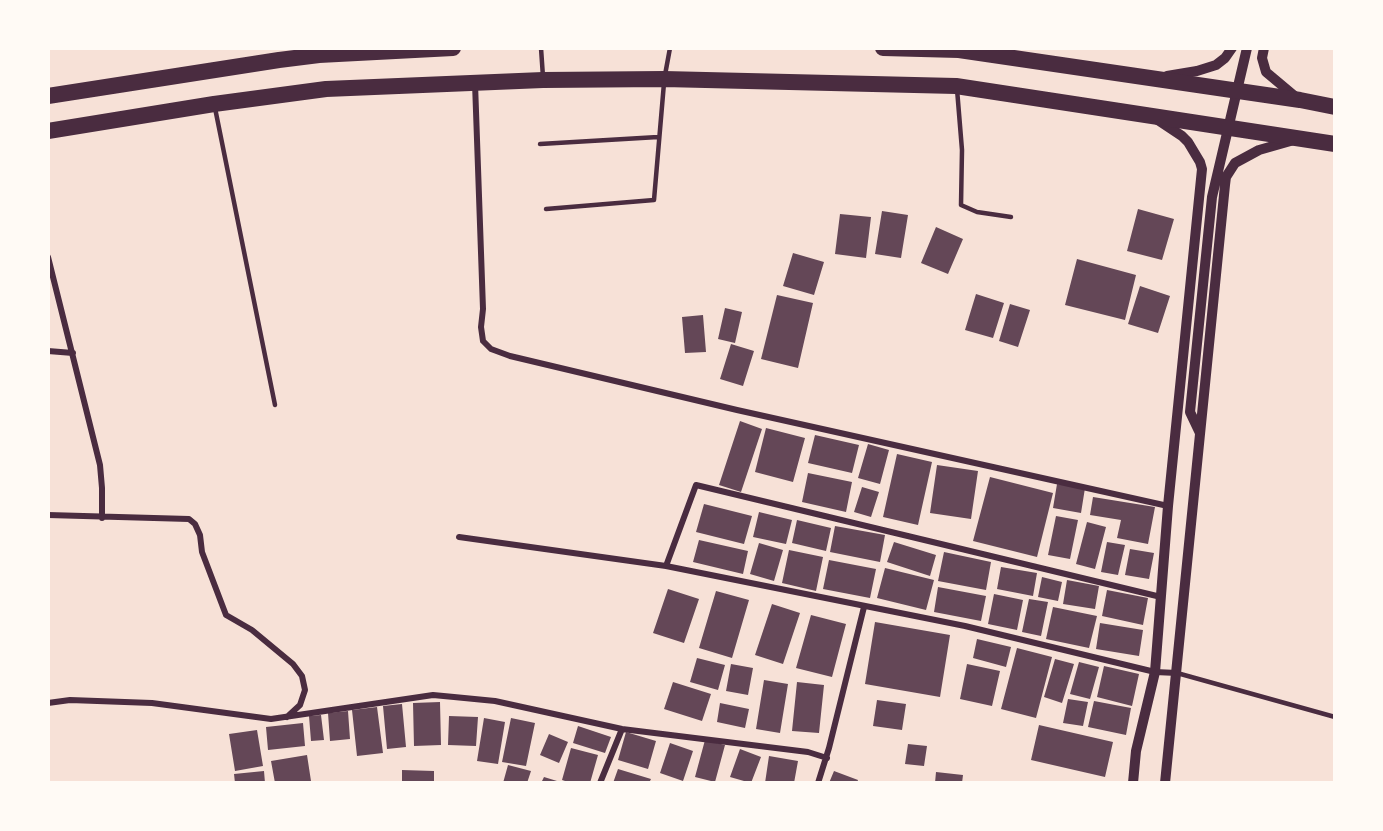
<!DOCTYPE html>
<html>
<head>
<meta charset="utf-8">
<style>
	body { margin:0 }
	#map { position:relative; width:1383px; height:831px; overflow:hidden; background:#f7e1d7; font-family:"Roboto Condensed",sans-serif }
	canvas { display:block }
	.frame { position:absolute; inset:0; border:50px solid #fffaf5; pointer-events:none }
</style>
</head>
<body>
<div id="map">
<canvas width="1383" height="831"></canvas>
<div class="frame"></div>
</div>
<script>
const ctx = document.querySelector('canvas').getContext('2d');
ctx.lineJoin = 'round';
function fillPath(path, color) {
  ctx.fillStyle = color;
  ctx.fill(path, 'evenodd');
}
function poly(rows) {
  const path = new Path2D();
  for (const r of rows) {
    path.moveTo(r[0], r[1]);
    for (let i = 2; i < r.length; i += 2) path.lineTo(r[i], r[i + 1]);
  }
  return path;
}
function trace(path, color, width, dash) {
  ctx.strokeStyle = color;
  ctx.lineWidth = width;
  ctx.lineCap = dash ? 'butt' : 'round';
  ctx.setLineDash(dash || []);
  ctx.stroke(path);
}
fillPath(poly([
	[1138,209,1174,219,1162,260,1127,251],
	[882,211,908,215,901,258,875,254],
	[840,214,871,217,866,258,835,254],
	[936,227,963,239,948,274,921,263],
	[793,253,824,262,814,295,783,286],
	[1077,259,1136,275,1125,320,1065,305],
	[1140,286,1170,296,1158,333,1128,324],
	[976,294,1004,303,993,338,965,330],
	[777,295,813,303,798,368,761,359],
	[1010,304,1030,310,1018,347,999,341],
	[725,308,742,312,735,343,718,339],
	[703,315,706,352,685,353,682,317],
	[731,344,754,351,743,386,720,379],
	[740,421,762,429,741,492,719,485],
	[766,428,805,438,793,482,755,472],
	[815,435,859,445,852,473,808,463],
	[868,444,889,450,880,484,858,478],
	[897,454,932,462,918,525,883,517],
	[937,465,978,471,971,519,930,513],
	[808,473,852,482,846,512,802,502],
	[990,477,1053,493,1037,557,973,541],
	[1057,484,1085,488,1081,513,1053,508],
	[862,487,879,492,871,517,854,512],
	[1093,497,1155,507,1148,544,1117,538,1121,520,1090,515],
	[704,504,752,516,744,544,696,532],
	[759,512,792,520,786,544,753,537],
	[1056,516,1078,520,1070,559,1048,555],
	[797,520,831,528,826,551,792,543],
	[1087,522,1106,527,1095,569,1076,564],
	[835,526,885,535,880,562,830,552],
	[699,540,748,551,743,574,693,562],
	[894,542,936,555,930,576,887,562],
	[1107,542,1125,545,1118,575,1101,572],
	[759,543,783,550,774,581,750,574],
	[1130,549,1154,553,1149,579,1125,575],
	[789,550,823,557,816,591,782,583],
	[944,552,991,562,986,590,938,581],
	[829,560,876,569,870,598,823,589],
	[1001,567,1037,573,1033,596,997,589],
	[885,568,934,580,926,610,877,598],
	[1042,577,1062,582,1058,601,1038,597],
	[1067,580,1099,586,1095,609,1063,604],
	[938,587,986,596,981,621,934,612],
	[668,589,699,599,684,643,653,633],
	[1107,590,1148,598,1143,625,1102,616],
	[716,591,749,600,732,658,699,648],
	[994,594,1023,600,1017,630,988,624],
	[1029,599,1048,602,1041,636,1022,632],
	[772,604,800,613,783,664,755,655],
	[1053,607,1097,616,1089,648,1046,639],
	[811,615,846,624,832,677,796,668],
	[875,622,950,635,940,697,865,684],
	[1100,623,1143,630,1139,656,1096,649],
	[977,639,1011,647,1006,667,973,658],
	[1017,648,1052,657,1036,718,1001,709],
	[697,658,725,665,718,690,690,682],
	[1055,659,1074,664,1062,703,1044,697],
	[1079,662,1099,667,1090,699,1070,694],
	[731,664,753,668,748,695,726,691],
	[967,664,1000,671,992,706,960,699],
	[1104,666,1139,674,1132,706,1097,697],
	[764,680,788,684,780,733,756,729],
	[673,682,711,694,702,721,664,709],
	[797,682,824,685,819,733,792,731],
	[1068,699,1088,702,1083,726,1063,723],
	[877,700,906,704,902,730,873,726],
	[1094,701,1131,708,1126,735,1088,727],
	[440,702,441,745,414,746,413,703],
	[720,703,749,709,745,728,717,722],
	[402,704,406,747,387,749,383,706],
	[377,707,383,753,357,756,352,710],
	[348,711,350,739,330,741,328,713],
	[321,715,324,740,311,741,309,716],
	[449,716,478,717,476,746,448,745],
	[484,718,505,722,498,764,477,761],
	[511,718,535,723,526,766,502,762],
	[303,723,305,746,268,750,266,727],
	[1039,725,1113,742,1105,777,1031,760],
	[578,726,611,737,605,753,573,743],
	[257,730,263,766,235,771,229,734],
	[626,732,656,741,648,769,618,760],
	[549,734,568,742,559,763,540,755],
	[705,740,725,745,715,782,695,777],
	[670,743,693,751,683,781,660,773],
	[908,744,927,746,924,766,905,764],
	[571,748,598,755,590,783,571,783,562,780],
	[740,749,761,757,751,783,730,777],
	[307,755,311,781,275,783,271,761],
	[769,756,798,761,794,783,765,783],
	[508,765,531,771,527,783,503,783],
	[618,769,651,779,649,783,613,783],
	[402,770,434,771,434,783,402,783],
	[264,771,265,783,235,783,234,774],
	[834,771,858,780,857,783,829,783],
	[936,772,963,775,962,783,935,783],
	[544,777,557,781,557,783,541,783]
]), '#644757');
trace(poly([
	[541,48,543,77],
	[665,75,670,48],
	[957,89,962,150,961,205,977,212,1011,217],
	[215,108,275,405],
	[540,144,658,137],
	[546,209,654,200,664,83],
	[1177,673,1335,717]
]), '#4a2c40', 4.5);
trace(poly([
	[475,83,483,309,481,327,483,341,491,349,510,356,737,410,1168,506],
	[48,257,100,465,102,488,102,518],
	[48,351,73,353],
	[48,515,189,519,195,524,200,535,202,552,226,615,252,630,293,664,302,676,305,690,300,705,287,717],
	[459,537,666,566,965,626,1155,672,1177,673],
	[666,566,696,485,1161,597],
	[48,703,70,700,152,703,271,719,433,695,454,697,495,701,622,729,808,752,827,758],
	[600,783,622,729],
	[818,783,829,748,864,607]
]), '#4a2c40', 6);
trace(poly([
	[1264,48,1262,58,1266,72,1297,98],
	[1167,76,1197,71,1216,65,1225,58,1232,48],
	[1200,433,1190,412,1212,197,1247,48],
	[1133,783,1136,751,1155,672,1168,506,1202,169,1200,162,1188,142,1182,136,1158,120],
	[1165,783,1225,185,1226,177,1235,163,1259,150,1294,140]
]), '#4a2c40', 10);
trace(poly([
	[883,48,959,50,1300,100,1335,107],
	[48,96,279,60,319,55,453,48],
	[48,131,214,104,326,89,543,80,664,79,956,86,1335,144]
]), '#4a2c40', 16);
</script>
</body>
</html>
